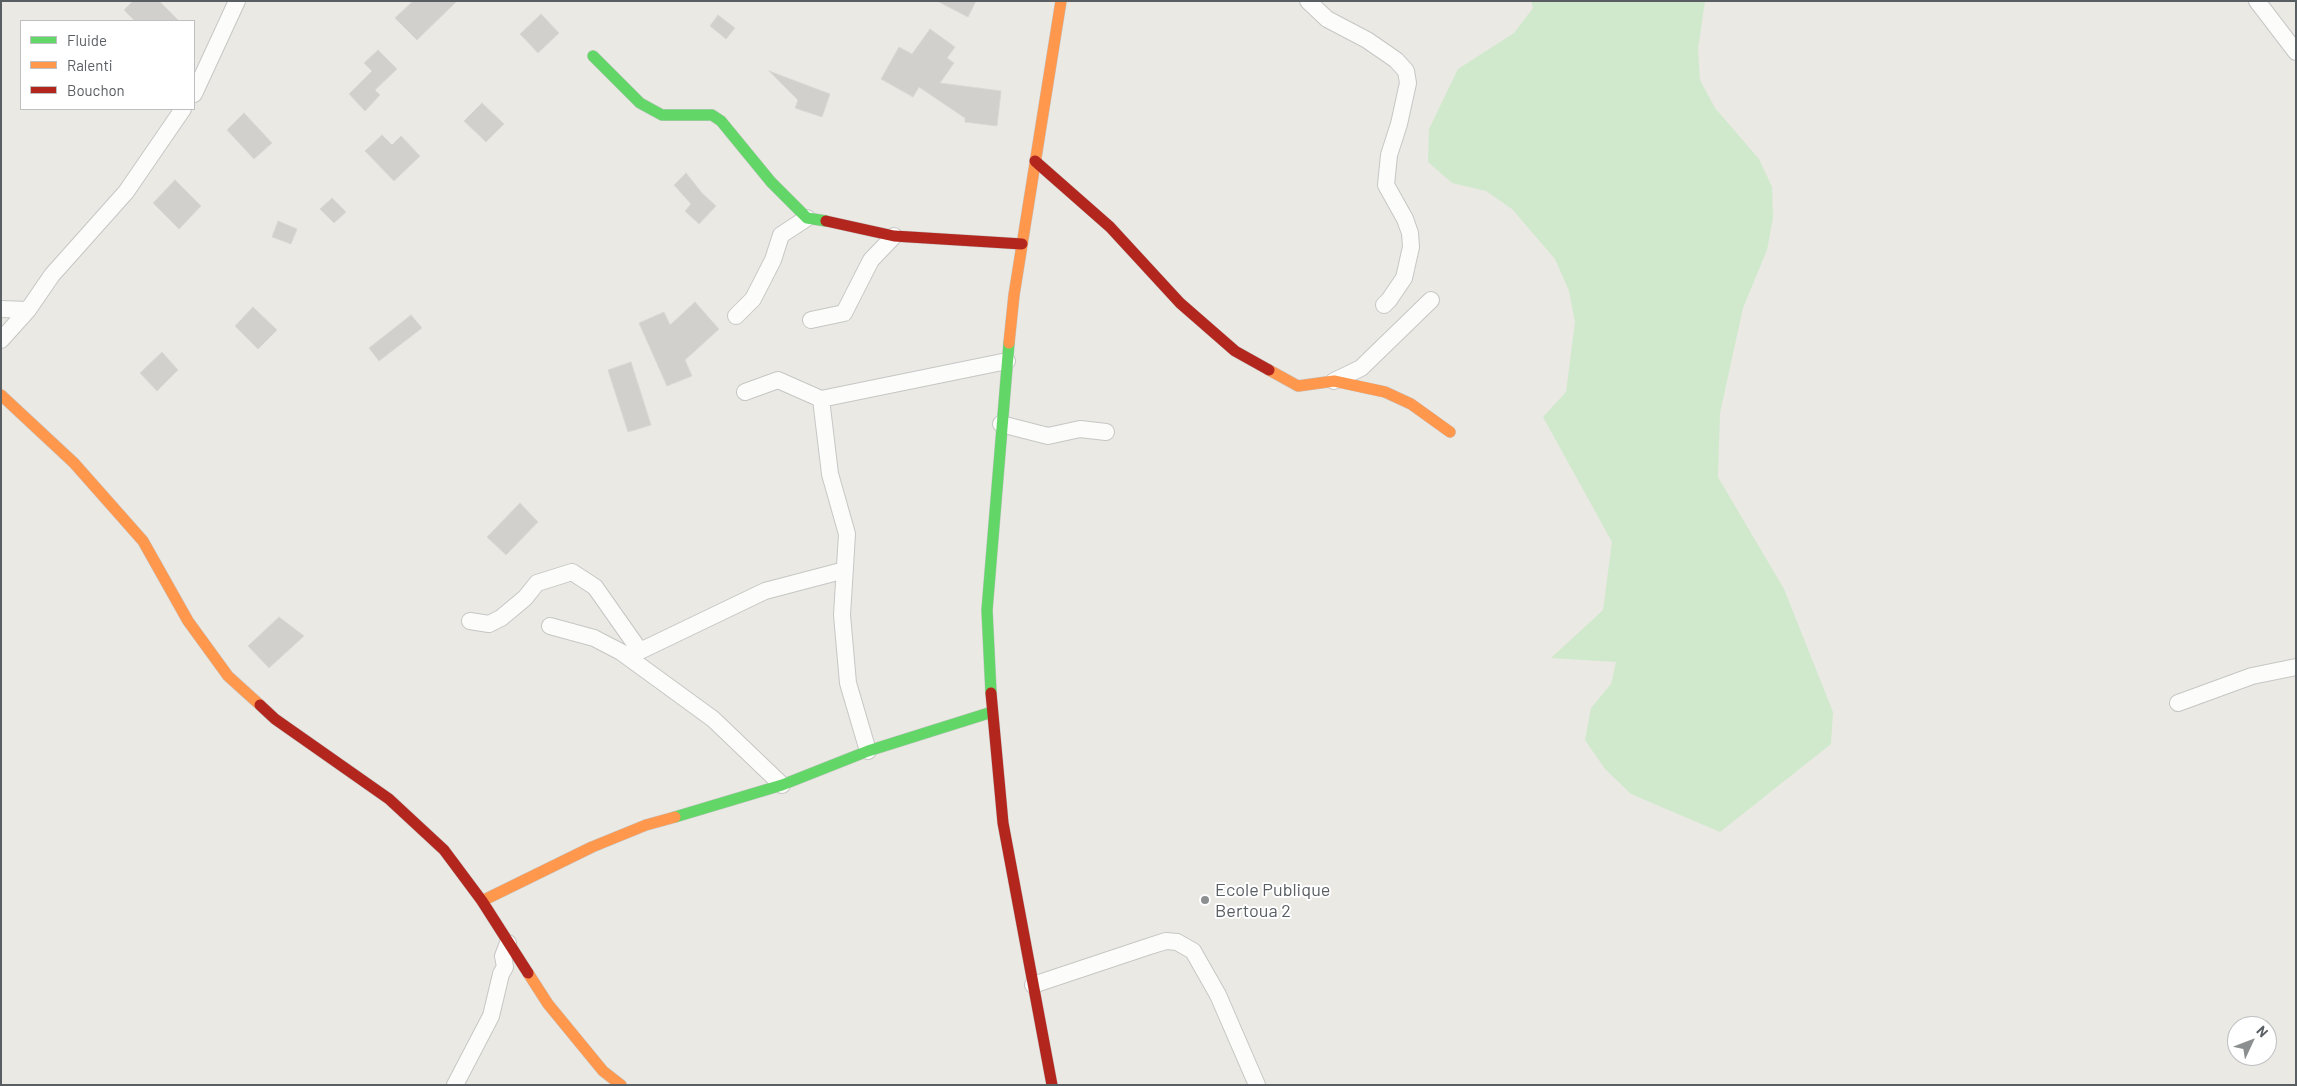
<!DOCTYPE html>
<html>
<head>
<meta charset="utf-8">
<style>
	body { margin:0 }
	#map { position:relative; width:2297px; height:1086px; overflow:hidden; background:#eae9e4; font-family:Barlow,sans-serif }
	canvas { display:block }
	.frame { position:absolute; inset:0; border:2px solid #595e63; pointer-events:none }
	.legend { position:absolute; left:20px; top:20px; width:175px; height:90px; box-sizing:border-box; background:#fff; border:1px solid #bdbfc1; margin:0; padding:6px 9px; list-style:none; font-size:15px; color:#595e63 }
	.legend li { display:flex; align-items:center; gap:10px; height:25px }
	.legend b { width:25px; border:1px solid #bdbfc1 }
	.north { position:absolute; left:2227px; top:1016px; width:50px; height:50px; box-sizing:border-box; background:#fff; border:1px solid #bdbfc1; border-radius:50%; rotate:47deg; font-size:14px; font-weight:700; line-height:20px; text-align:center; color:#595e63 }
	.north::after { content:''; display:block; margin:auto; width:18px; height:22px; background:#8c8f90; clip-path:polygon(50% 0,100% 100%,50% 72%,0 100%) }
</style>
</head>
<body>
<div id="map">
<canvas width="2297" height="1086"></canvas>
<div class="frame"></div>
<ul class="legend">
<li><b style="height:6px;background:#63d668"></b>Fluide</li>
<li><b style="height:6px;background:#ff974d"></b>Ralenti</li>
<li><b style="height:6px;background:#b3261e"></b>Bouchon</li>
</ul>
<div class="north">N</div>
</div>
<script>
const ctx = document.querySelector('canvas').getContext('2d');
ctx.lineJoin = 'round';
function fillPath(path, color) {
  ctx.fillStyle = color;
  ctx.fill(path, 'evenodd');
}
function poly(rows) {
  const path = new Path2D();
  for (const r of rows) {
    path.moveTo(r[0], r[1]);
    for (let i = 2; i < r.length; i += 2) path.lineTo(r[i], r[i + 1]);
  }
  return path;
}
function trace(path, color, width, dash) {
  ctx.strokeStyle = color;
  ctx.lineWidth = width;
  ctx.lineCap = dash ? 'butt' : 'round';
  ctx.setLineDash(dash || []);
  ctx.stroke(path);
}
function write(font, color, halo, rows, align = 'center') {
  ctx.font = font + ' Barlow,sans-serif';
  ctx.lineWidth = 4;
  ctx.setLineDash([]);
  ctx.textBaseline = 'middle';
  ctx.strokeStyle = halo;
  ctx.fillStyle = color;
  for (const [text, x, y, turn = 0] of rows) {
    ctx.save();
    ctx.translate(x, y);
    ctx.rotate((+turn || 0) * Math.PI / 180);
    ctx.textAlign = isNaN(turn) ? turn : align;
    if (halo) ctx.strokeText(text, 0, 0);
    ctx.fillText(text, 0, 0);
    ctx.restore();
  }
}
fillPath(poly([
	[1531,1,1705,1,1698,49,1700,80,1715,108,1759,159,1772,187,1773,218,1767,250,1743,308,1720,413,1718,477,1784,589,1833,712,1831,744,1720,832,1631,794,1605,769,1585,740,1591,708,1611,684,1616,662,1551,658,1603,610,1612,542,1543,417,1566,392,1575,322,1569,291,1555,259,1512,209,1486,191,1452,183,1428,162,1429,129,1458,69,1514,33,1533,8]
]), '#d0e9cc');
const building = poly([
	[133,1,159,1,179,21,135,21,124,10,133,1],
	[413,1,457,1,417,40,395,18,413,1],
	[937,1,976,1,968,17,937,1],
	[541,14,559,33,538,53,520,34,541,14],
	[718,15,735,28,726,39,710,26,718,15],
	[930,29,955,47,947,58,954,63,940,83,1001,91,997,126,965,122,965,118,919,87,913,97,881,79,899,47,912,54,930,29],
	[378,50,397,69,375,90,380,95,365,111,349,94,372,71,364,63,378,50],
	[769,71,830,94,822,117,795,108,798,100,769,71],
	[482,103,504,124,486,142,464,121,482,103],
	[244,113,272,143,254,159,227,130,244,113],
	[382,135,392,145,401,136,420,156,394,181,365,151,382,135],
	[686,173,702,193,716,206,699,224,685,211,691,204,674,185,686,173],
	[175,180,201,206,179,229,153,203,175,180],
	[332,198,346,212,334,223,320,209,332,198],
	[278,221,297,229,291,244,272,237,278,221],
	[695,302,719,329,685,360,692,376,667,386,639,323,664,312,670,325,695,302],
	[253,307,277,330,258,349,235,326,253,307],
	[411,315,422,328,379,361,369,348,411,315],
	[162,352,178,370,157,391,140,373,162,352],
	[631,362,651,425,628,432,608,370,631,362],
	[520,503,538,522,506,555,487,537,520,503],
	[279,617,304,636,269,668,248,646,279,617]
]);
fillPath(building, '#d1d0cd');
trace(building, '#dad8d3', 1);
const street = poly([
	[1308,1,1327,19,1367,40,1396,60,1406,71,1408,83,1399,124,1389,155,1386,185,1405,219,1410,233,1411,247,1404,278,1389,300,1384,305],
	[2257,1,2296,52],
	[194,94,237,1],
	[1,309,28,310],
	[736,316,753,299,773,260,781,235,807,218],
	[811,320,844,313,871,260,894,236],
	[1,340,28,310,52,275,126,192,183,109],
	[1334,381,1361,368,1431,300],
	[745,392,778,380,821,399,1007,361],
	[821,399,830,474,847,534,842,615,848,683,868,751],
	[1001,424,1048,436,1080,429,1106,432],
	[470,621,489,624,501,618,525,598,537,583,572,572,595,587,640,651,765,591,845,570],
	[550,626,594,638,621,652,713,719,782,785],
	[2178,703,2252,676,2296,667],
	[1033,985,1150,946,1166,941,1177,942,1193,951,1218,995,1257,1085],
	[455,1085,491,1016,501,974,505,967,503,956,508,943]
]);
const fast = poly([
	[593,56,640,103,662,115,712,115,721,121,771,182,807,218,826,221],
	[991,693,987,610,1009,343],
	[675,817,782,785,868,751,992,712]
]);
const slow = poly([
	[1009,343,1014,295,1061,1],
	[1269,370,1298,386,1334,381,1385,392,1411,404,1450,432],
	[1,395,74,463,143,541,188,621,228,676,260,705],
	[482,901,592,847,646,825,675,817],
	[528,973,548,1004,603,1071,621,1085]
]);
const jam = poly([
	[1035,161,1110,227,1180,303,1235,351,1269,370],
	[826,221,894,236,1022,244],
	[991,693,1003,823,1052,1085],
	[260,705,275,719,389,799,444,850,482,901,528,973]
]);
trace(street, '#c6c6c5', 18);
trace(fast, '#c6c7c6', 12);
trace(slow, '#c6c7c6', 12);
trace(jam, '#c6c7c6', 12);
trace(street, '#fcfcfb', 16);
trace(fast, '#63d668', 11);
trace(slow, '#ff974d', 11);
trace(jam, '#b3261e', 11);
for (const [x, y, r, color] of [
	[1205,900,5,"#8c8f90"]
]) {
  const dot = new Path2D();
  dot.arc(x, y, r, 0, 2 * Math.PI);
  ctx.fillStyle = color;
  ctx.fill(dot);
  trace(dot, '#fff', 2);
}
write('18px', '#595e63', '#fff', [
	["Ecole Publique",1215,890],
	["Bertoua 2",1215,911]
], 'left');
</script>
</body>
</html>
